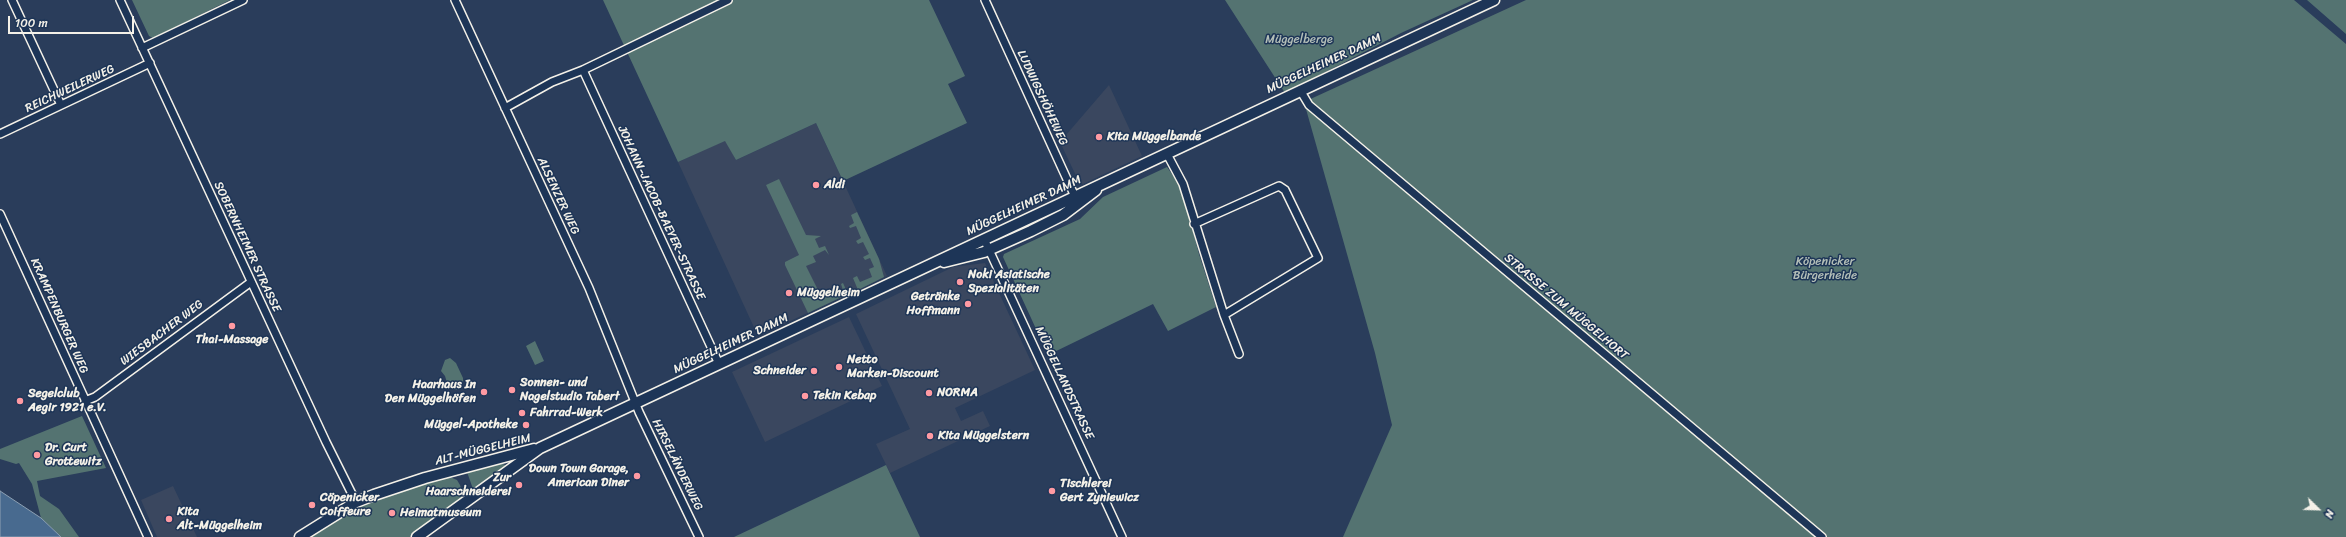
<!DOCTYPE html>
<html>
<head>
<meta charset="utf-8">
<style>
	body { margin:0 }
	#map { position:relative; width:2346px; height:537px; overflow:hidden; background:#2a3d5b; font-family:Sriracha,sans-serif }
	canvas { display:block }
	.north { position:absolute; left:2298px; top:489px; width:40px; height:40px; -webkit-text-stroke:3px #1d3557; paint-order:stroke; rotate:113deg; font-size:11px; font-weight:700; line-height:16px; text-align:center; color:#f4f1e8 }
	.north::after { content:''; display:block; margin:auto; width:14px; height:18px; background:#f4f1e8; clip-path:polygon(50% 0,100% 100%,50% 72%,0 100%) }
	.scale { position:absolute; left:8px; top:16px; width:126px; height:18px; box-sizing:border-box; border:2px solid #f4f1e8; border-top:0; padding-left:5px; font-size:12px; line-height:14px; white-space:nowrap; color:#f4f1e8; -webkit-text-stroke:3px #1d3557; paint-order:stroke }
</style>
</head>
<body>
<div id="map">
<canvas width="2346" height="537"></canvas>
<div class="north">N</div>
<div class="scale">100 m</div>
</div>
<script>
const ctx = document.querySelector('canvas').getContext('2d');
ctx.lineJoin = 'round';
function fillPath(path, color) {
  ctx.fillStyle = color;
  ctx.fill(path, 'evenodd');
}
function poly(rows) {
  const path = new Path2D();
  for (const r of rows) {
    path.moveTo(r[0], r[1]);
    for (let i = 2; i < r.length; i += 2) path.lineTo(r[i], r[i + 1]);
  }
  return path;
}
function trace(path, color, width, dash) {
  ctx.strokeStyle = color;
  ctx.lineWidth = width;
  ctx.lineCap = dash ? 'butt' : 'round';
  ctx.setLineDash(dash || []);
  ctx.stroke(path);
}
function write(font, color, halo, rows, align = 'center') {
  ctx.font = font + ' Sriracha,sans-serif';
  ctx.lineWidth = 3;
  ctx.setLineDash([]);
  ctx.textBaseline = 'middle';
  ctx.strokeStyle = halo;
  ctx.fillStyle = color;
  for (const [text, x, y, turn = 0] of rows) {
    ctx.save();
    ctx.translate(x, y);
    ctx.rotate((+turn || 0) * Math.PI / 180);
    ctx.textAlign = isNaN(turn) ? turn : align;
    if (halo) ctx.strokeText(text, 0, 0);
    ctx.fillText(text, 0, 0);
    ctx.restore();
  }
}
fillPath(poly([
	[1109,85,1142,156,1083,184,1079,182,1060,142],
	[816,123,887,276,758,336,678,162,726,140,736,160],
	[985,263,1035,370,955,408,961,421,983,411,990,426,890,473,876,444,910,429,856,314,953,267],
	[849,317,882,386,765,442,732,372],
	[173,486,197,537,157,537,141,500]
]), '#3a475f');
fillPath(poly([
	[132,0,230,0,153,38,149,36],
	[603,0,929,0,965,76,948,84,967,123,843,181,816,123,736,160,725,141,678,162],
	[1225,0,1473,0,1401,33,1285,93],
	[1526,0,2294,0,2346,44,2346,537,1343,537,1392,425,1375,353,1304,102],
	[2307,0,2346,0,2346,34],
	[1167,167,1181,187,1199,254,1216,307,1168,331,1153,304,1048,355,1003,257,1004,254,1080,219,1103,197],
	[779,179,806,235,821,236,815,239,819,248,825,246,829,255,825,250,813,256,816,262,806,266,819,292,828,290,831,295,843,290,841,284,843,283,848,294,808,313,785,265,785,262,799,255,766,185],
	[857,212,879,259,884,277,858,290,853,278,857,276,860,282,872,277,869,269,874,267,870,258,865,260,863,257,869,254,863,242,858,244,856,241,861,238,856,226,850,228,849,226,854,223,851,215],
	[535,341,544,361,535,365,526,346],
	[450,358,456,363,463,378,463,384,456,390,448,386,445,376,441,371,445,360],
	[82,416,106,468,37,481,40,496,59,509,79,537,61,537,41,518,32,484,19,463,16,464,0,459,0,449],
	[501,463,505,465,505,469,476,490,473,489,467,472],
	[886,465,920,537,734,537,861,477],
	[450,477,457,480,460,485,463,494,460,502,410,537,306,537,342,514,387,493]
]), '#547371');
const water = poly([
	[0,491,41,518,61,537,0,537,0,491]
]);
fillPath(water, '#486a8f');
trace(water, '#8da0b3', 1);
const minor = poly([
	[12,0,61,105],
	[120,0,326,442,356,502],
	[455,0,589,288,639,412,699,537],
	[985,0,1077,201],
	[142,48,243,0],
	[583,70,719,364],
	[1300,90,1309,105,1822,537],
	[505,108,552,82,583,70,728,0],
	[0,134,150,63],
	[1167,154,1183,184,1224,315,1239,354],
	[0,214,148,537],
	[1194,224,1279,186,1285,190,1318,258,1224,315],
	[984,239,1122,537],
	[85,401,95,397,251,282]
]);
const secondary = poly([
	[944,262,984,252,1031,231,1063,215,1096,190],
	[300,537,356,502,374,495,425,478,534,449],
	[417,537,540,448,1494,0]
]);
trace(minor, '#f4f1e8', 10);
trace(secondary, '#f4f1e8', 13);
trace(minor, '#1d3557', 7);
trace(secondary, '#1d3557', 10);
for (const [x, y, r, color] of [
	[1099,137,4,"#ff9aa2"],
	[816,185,4,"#ff9aa2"],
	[960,282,4,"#ff9aa2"],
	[789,293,4,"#ff9aa2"],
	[968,304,4,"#ff9aa2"],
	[232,326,4,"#ff9aa2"],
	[839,367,4,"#ff9aa2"],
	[814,371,4,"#ff9aa2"],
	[512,390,4,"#ff9aa2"],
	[484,392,4,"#ff9aa2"],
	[929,393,4,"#ff9aa2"],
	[805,396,4,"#ff9aa2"],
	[20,401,4,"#ff9aa2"],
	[522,413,4,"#ff9aa2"],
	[526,425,4,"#ff9aa2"],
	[930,436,4,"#ff9aa2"],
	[37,455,4,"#ff9aa2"],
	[637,476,4,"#ff9aa2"],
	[519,485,4,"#ff9aa2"],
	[1052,491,4,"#ff9aa2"],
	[312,505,4,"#ff9aa2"],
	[392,513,4,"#ff9aa2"],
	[169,519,4,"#ff9aa2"]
]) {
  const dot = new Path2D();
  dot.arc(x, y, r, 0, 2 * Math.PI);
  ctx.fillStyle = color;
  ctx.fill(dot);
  trace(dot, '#1d3557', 1.5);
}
write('12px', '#b4bfb8', '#1d3557', [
	["Müggelberge",1299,40],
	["Köpenicker",1825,262],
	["Bürgerheide",1825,276]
]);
write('12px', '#f4f1e8', '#1d3557', [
	["MÜGGELHEIMER DAMM",1324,64,-25],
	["REICHWEILERWEG",70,89,-25],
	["LUDWIGSHÖHEWEG",1042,98,65],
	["ALSENZER WEG",558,196,65],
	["MÜGGELHEIMER DAMM",1024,206,-25],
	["JOHANN-JACOB-BAEYER-STRASSE",661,213,65],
	["SOBERNHEIMER STRASSE",247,247,65],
	["STRASSE ZUM MÜGGELHORT",1566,307,40],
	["KRAMPENBURGER WEG",59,316,66],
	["WIESBACHER WEG",162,333,-37],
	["MÜGGELHEIMER DAMM",731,344,-25],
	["MÜGGELLANDSTRASSE",1064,383,65],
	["ALT-MÜGGELHEIM",483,450,-14],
	["HIRSELÄNDERWEG",677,465,64]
]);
write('bold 12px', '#f4f1e8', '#1d3557', [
	["Kita Müggelbande",1107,137],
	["Aldi",824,185],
	["Noki Asiatische",968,275],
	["Spezialitäten",968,289],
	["Müggelheim",797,293],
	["Getränke",960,297,"right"],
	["Hoffmann",960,311,"right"],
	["Thai-Massage",232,340,"center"],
	["Netto",847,360],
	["Marken-Discount",847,374],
	["Schneider",806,371,"right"],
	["Sonnen- und",520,383],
	["Nagelstudio Tabert",520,397],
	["Haarhaus In",476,385,"right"],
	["Den Müggelhöfen",476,399,"right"],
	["NORMA",937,393],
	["Segelclub",28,394],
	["Aegir 1921 e.V.",28,408],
	["Tekin Kebap",813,396],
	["Fahrrad-Werk",530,413],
	["Müggel-Apotheke",518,425,"right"],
	["Kita Müggelstern",938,436],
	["Dr. Curt",45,448],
	["Grottewitz",45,462],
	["Down Town Garage,",629,469,"right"],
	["American Diner",629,483,"right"],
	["Zur",511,478,"right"],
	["Haarschneiderei",511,492,"right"],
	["Tischlerei",1060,484],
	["Gert Zyniewicz",1060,498],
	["Cöpenicker",320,498],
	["Coiffeure",320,512],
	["Kita",177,512],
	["Alt-Müggelheim",177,526],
	["Heimatmuseum",400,513]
], 'left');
</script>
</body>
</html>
